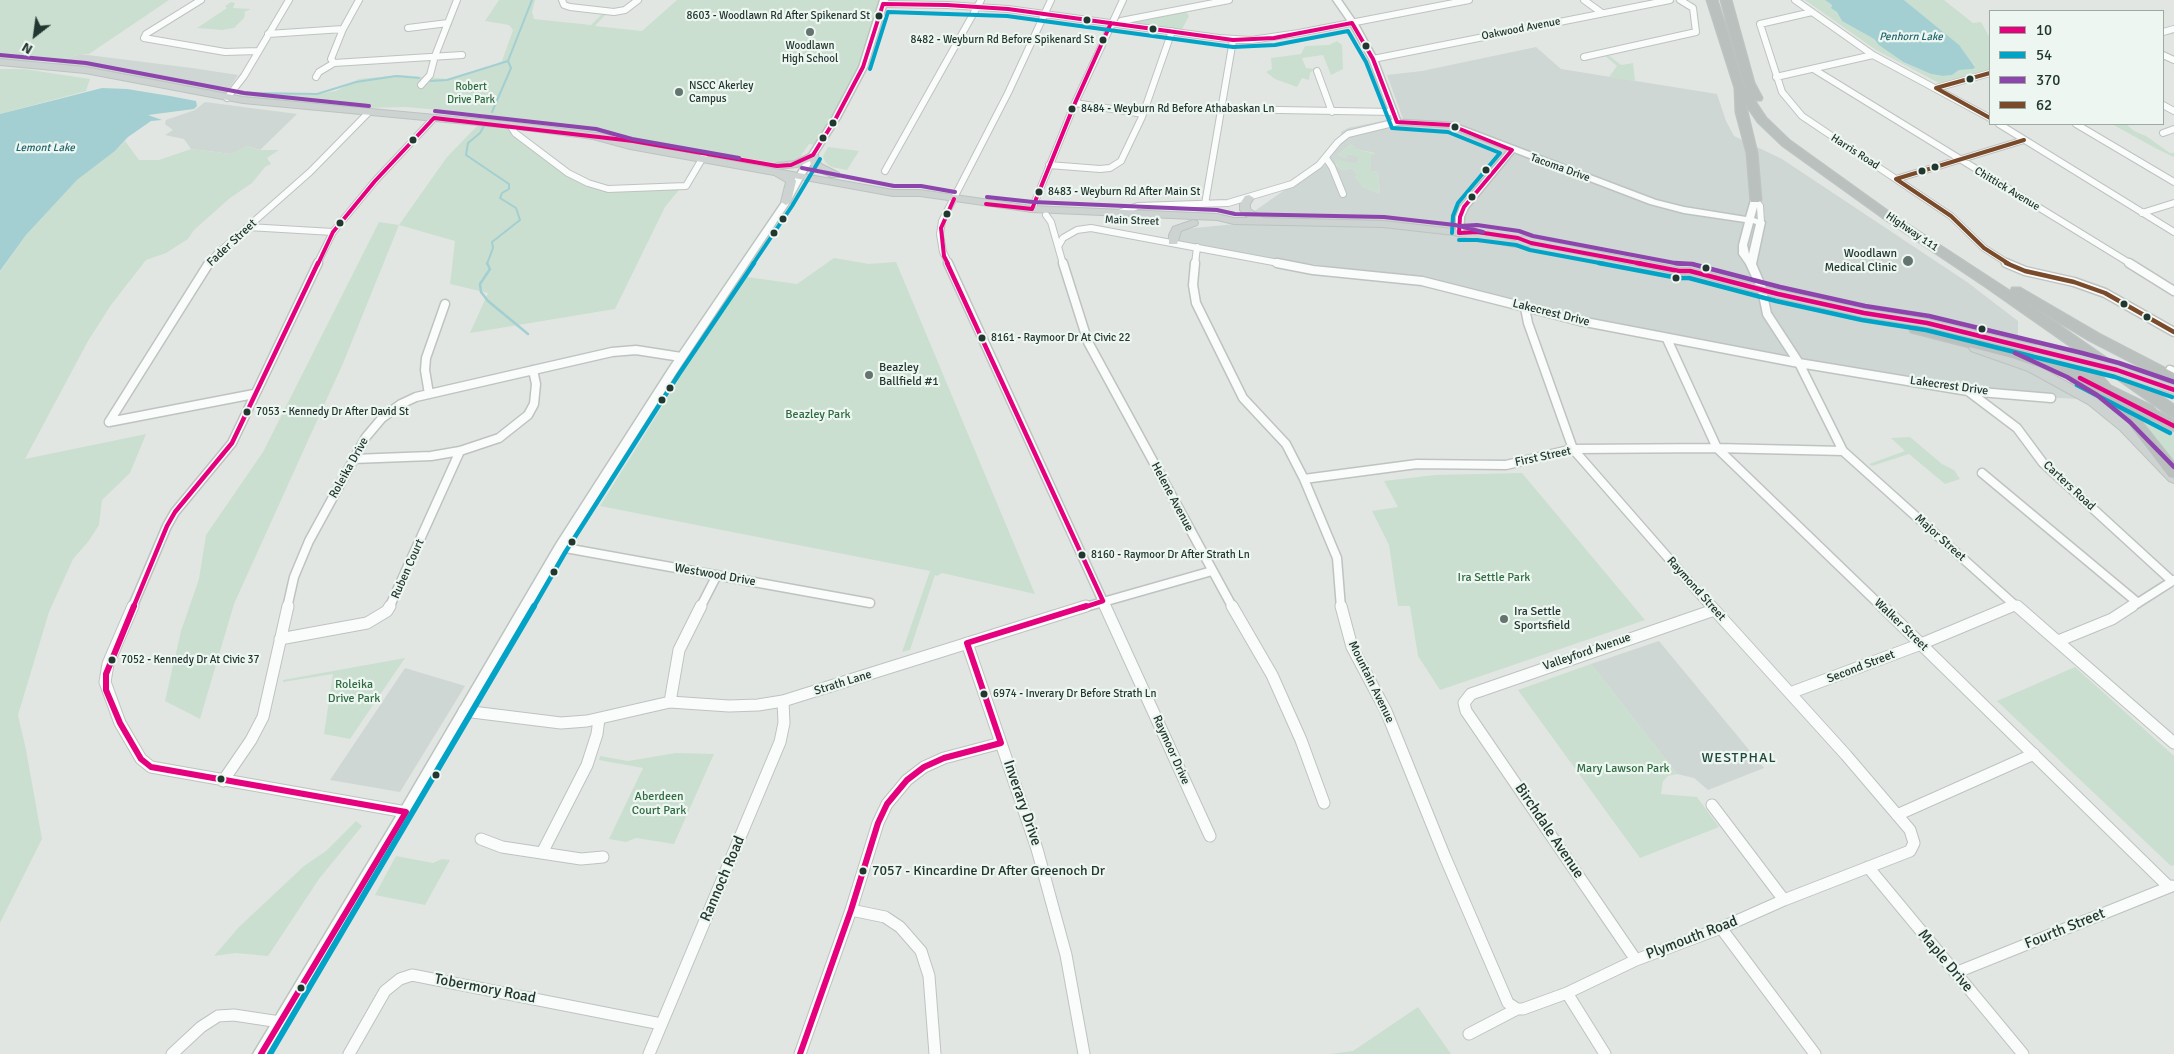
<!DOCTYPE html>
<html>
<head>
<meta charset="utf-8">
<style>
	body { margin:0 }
	#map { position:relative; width:2174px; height:1054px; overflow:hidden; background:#e1e6e3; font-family:Signika,sans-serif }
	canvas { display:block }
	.legend { position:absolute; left:1989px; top:10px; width:175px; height:115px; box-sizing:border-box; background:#eef6f1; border:1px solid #9caaa4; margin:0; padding:6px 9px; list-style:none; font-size:15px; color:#213730 }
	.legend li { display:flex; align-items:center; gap:10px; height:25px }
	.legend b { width:25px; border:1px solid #9caaa4 }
	.north { position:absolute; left:10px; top:10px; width:50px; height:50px; -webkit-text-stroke:4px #eef6f1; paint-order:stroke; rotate:210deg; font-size:14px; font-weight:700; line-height:20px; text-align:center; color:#213730 }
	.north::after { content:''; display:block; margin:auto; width:18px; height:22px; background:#213730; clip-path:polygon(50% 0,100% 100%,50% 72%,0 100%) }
</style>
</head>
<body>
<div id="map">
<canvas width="2174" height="1054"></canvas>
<ul class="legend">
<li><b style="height:6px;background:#e5007d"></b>10</li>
<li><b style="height:6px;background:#02a3c6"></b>54</li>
<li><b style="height:6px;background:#8e44ad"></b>370</li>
<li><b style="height:6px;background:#7a4b2a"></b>62</li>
</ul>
<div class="north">N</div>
</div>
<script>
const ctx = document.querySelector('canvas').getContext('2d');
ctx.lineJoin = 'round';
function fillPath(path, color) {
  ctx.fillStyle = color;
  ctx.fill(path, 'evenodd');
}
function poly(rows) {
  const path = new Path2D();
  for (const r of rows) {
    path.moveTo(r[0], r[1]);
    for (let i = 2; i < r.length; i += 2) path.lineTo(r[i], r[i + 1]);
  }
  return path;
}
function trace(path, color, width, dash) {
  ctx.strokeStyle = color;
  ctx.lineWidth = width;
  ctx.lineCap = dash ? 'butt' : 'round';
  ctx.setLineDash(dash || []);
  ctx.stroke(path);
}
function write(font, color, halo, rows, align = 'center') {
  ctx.font = font + ' Signika,sans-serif';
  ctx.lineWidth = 4.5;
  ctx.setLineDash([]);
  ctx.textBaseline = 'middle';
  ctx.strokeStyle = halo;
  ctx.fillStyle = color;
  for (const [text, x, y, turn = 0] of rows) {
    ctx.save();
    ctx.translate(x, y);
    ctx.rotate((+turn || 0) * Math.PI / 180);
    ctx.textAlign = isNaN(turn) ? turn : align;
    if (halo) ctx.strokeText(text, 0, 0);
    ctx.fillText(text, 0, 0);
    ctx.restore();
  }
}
fillPath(poly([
	[1536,47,1561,69,1717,94,1726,121,1734,136,1782,159,1967,282,2018,321,2018,338,2078,399,1974,393,1766,357,1534,308,1428,280,1261,257,1175,240,1184,229,1236,224,1289,187,1325,165,1341,143,1341,132,1348,128,1387,120,1403,119,1387,75,1422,71],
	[1351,144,1355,149,1375,153,1371,155,1371,171,1378,172,1380,194,1363,187,1355,177,1358,176,1352,168,1342,170,1336,165,1335,160,1357,164,1360,156,1347,154,1346,158,1338,155],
	[80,54,192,68,238,75,224,96,53,65],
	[205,102,297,114,260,150,247,146,232,154,191,149,184,139,165,135,173,130,165,124,166,120,195,110],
	[1659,641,1764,768,1708,790,1694,778,1677,774,1591,664],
	[405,668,465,686,400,792,330,780]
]), '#ced7d3');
fillPath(poly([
	[0,0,169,0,89,54,80,54,65,60,29,61,0,60],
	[499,0,535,0,532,12,534,19,591,25,603,13,606,14,595,26,642,31,677,0,880,0,865,64,830,119,816,145,809,144,794,166,549,126,484,119,484,114,406,107,361,108,311,105,239,95,243,91,314,95,336,91,359,79,401,75,447,79,493,66,502,61,513,30,509,25,485,21],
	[1805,0,1825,0,1832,5,1831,7,1837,12,1842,21,1874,39,1875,41,1902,62,1931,74,1943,76,1952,75,1959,70,1973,69,1975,66,1959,46,1904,0,1944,0,1973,23,1981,22,1990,38,1990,69,1939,83,1876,50],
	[231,2,235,3,233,8,251,9,244,12,245,14,244,18,234,28,222,30,197,28,227,8,225,6],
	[1186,12,1189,16,1181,31,1133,22],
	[1337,41,1342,45,1343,69,1331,75,1323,55,1302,58,1306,68,1314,69,1310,73,1309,80,1302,78,1297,87,1275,79,1266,72,1272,69,1271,58,1301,54,1305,46,1329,45],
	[1607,54,1621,65,1633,63,1635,81,1609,77,1617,66,1604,55],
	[0,69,24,69,90,79,86,91,0,114],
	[481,122,503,125,576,176,609,190,683,185,665,207,615,309,470,333,488,293,450,284,455,241,399,225,344,361,234,604,200,719,165,701,181,631,199,579,206,535,263,452,379,222,399,225,447,157],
	[2112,124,2126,124,2134,131,2146,136,2170,153,2174,153,2174,157,2157,149],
	[125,141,139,160,159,160,191,149,232,154,247,146,259,150,279,150,267,158,271,164,265,167,252,183,230,198,194,230,188,239,166,253,146,260,111,305,88,341,25,459,146,434,130,473,102,500,99,525,88,542,73,559,49,612,18,715,26,750,42,839,0,923,0,272,26,235,77,180,115,151],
	[1351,144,1356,149,1376,154,1371,156,1371,171,1378,172,1380,194,1363,187,1354,177,1358,176,1352,168,1342,170,1336,164,1334,159,1357,164,1359,156,1348,154,1346,158,1338,155],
	[828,147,859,151,847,170,831,167,825,162,823,156],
	[834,258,869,264,896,262,1035,594,942,573,937,576,935,575,910,650,902,652,930,571,600,506,678,381,675,380,724,306,726,306,747,277,797,284],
	[2137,417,2174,435,2174,464],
	[1910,437,1942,464,1954,470,1960,479,1945,484,1909,454,1872,466,1869,464,1905,451,1891,438],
	[1522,473,1645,620,1440,690,1418,656,1410,606,1398,606,1389,545,1372,511,1398,507,1384,481,1435,475],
	[405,658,350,739,324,734,333,674,283,682,283,680],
	[1591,664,1677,774,1668,776,1663,781,1661,794,1697,797,1719,827,1640,858,1518,690],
	[2075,667,2174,756,2174,865,2171,866,1997,701],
	[676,753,714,754,674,844,636,838,626,842,609,839,643,768,599,760,600,756,628,761],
	[356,821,362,826,319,879,268,956,235,953,214,956,239,927,304,866,326,851],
	[396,856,433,863,442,859,450,860,425,905,375,895],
	[1418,1007,1451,1054,1330,1054,1353,1051]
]), '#cadfcf');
fillPath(poly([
	[1825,0,1904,0,1959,45,1975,67,1973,69,1959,70,1952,75,1943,76,1931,74,1903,62,1879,45,1874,39,1842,21,1837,12,1831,8,1832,5],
	[102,88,127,89,170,96,196,101,197,106,194,109,148,115,162,120,151,121,128,137,115,151,77,180,26,235,0,271,0,114]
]), '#a3cfd2');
trace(poly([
	[430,81,447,80,508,61,532,0],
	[252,93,317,94,356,82,396,76,419,78],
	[492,112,511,68,508,61],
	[484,126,480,133,468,143,466,155,509,184,509,189,502,193,500,198,516,208,520,220,492,242,493,248,487,264]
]), '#a3cfd2', 2);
trace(poly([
	[487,263,490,269,480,284,481,292,488,301,528,334]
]), '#a3cfd2', 2.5);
const streetFar2 = poly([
	[201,0,146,34,144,38,225,52,258,51],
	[562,0,564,5,570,7,614,12,625,10,638,0],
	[1584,0,1602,13],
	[1795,0,1873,55,1990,118],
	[883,4,947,5,1008,9,1219,38,1251,40,1299,33,1469,0],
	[1812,12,1760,24,1782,92,1802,116,1951,216,1984,248,2009,264],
	[1121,21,1229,0],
	[408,28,448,23],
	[2163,32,2174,29],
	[268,34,343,29],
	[2163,55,2174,60],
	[1584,57,1696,32,1693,8,1680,0],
	[1373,59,1670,0],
	[334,63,462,55],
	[334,63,331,59,343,29,359,0],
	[1815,70,2131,264],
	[1317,71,1332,112],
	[316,77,319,72,334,63],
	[1776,77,1873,55],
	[421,85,430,75,435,56,457,0],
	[1936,88,1990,73],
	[227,98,244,76,289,0],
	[1075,103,1143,114],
	[2163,105,2174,111],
	[1222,109,1394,112],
	[1999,124,2174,232],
	[2076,124,2174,182],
	[510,125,515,133,568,173,588,183,608,189,686,186,705,154],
	[2163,133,2174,129],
	[1326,158,1332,167,1343,194],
	[1049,165,1100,169,1110,168,1121,161,1142,117,1172,31],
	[885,171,981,0],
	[1896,179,2024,140],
	[1755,200,1760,206,1761,222],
	[1205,204,1233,40],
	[1032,209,1075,103,1123,0],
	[2142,213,2174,203],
	[1116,214,1138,206,1228,203,1292,184,1319,165,1338,142,1348,134,1397,122],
	[1046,215,1051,222,1063,264],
	[248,227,333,232],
	[1059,245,1063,238,1077,230,1091,228,1284,264],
	[208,264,217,254,310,172,368,113],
	[317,264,333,232,375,181,434,118],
	[949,264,943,252,940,234,942,221,1008,93,1051,0],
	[1195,264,1197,247]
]);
const streetFar1 = poly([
	[948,263,1106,608],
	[1063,263,1088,342,1233,608],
	[1195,263,1193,285,1196,303,1243,398,1286,444,1304,479,1337,558,1341,608],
	[1277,263,1313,270,1422,281,1580,321,1799,363,1968,391,2051,398],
	[2006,263,2025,271,2074,282,2105,293,2174,332],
	[2129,263,2174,291],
	[1762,290,1767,314,1799,363,1843,451,2018,608],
	[1525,308,1528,323,1573,449,1712,608],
	[1667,339,1717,448,1883,608],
	[2170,370,2174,372],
	[1968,391,2017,428,2043,463,2172,581],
	[429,394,425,370,426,358,445,304],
	[109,422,209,263],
	[109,422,254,394],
	[353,459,431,456,460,451,499,438,528,415,534,404,536,384,533,370],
	[1982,473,2138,603],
	[1304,479,1417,464,1506,465,1573,449,1717,448,1843,451],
	[560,547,870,603],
	[132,608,167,526,175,512,232,443,318,263],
	[287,608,294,577,309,541,366,437,382,418,401,404,416,397,612,352,636,350,681,357],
	[389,608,460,451],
	[700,608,717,575],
	[1082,608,1212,571],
	[2009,608,2015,605],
	[2130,608,2174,580]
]);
const street = poly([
	[133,606,108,664,105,682,120,723,141,759,151,767,406,812],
	[1105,606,1210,836],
	[1232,606,1272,675,1301,740,1324,803],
	[1341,606,1352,647,1386,711,1445,857,1508,1003,1517,1009],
	[1882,606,2169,887],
	[2017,606,2174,743],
	[280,639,367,623,387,611,390,606],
	[2058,641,2112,619,2132,606],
	[967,643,1037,849,1066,955,1084,1054],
	[1790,693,1921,644,2012,606],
	[670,702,679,650,701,606],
	[464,711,561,723,587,721,670,702,729,706,758,705,783,701,1086,606],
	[223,781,251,740,263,717,288,606],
	[1712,805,1784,900],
	[1897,815,2034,754],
	[481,839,502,847,581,859,603,857],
	[543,851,587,765,597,734,599,719],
	[1868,867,2023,1054],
	[851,910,885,917,900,927,921,951,929,976,935,1054],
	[1721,928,1815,1054],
	[1636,960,1466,711,1464,703,1471,694,1714,610],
	[1955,973,2172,886],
	[1567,993,1605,1054],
	[1469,1034,1517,1009,1523,1009,1567,993,1636,960,1721,928,1784,900,1910,851,1914,843,1910,830,1846,755,1711,606],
	[172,1054,201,1027,218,1016,234,1015,280,1022],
	[349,1054,385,991,400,979,412,975,661,1024],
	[649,1054,780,742,784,723,783,701],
	[800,1054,851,910,878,823,887,804,907,780,924,767,944,758,1001,743]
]);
const secondary = poly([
	[880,0,888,0,867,67,840,118,809,167,790,202,677,372,564,550,411,816,270,1054,253,1054,401,808,556,544,669,368,782,202,801,167,832,118,859,67,880,0],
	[1333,0,1341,0,1359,26,1377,59,1400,120,1453,123,1656,200,1684,207,1746,217,1751,200,1752,198,1758,198,1759,200,1754,218,1765,222,1756,264,1767,290,1765,292,1759,292,1746,264,1739,254,1739,245,1745,222,1684,213,1650,204,1514,152,1468,208,1464,217,1463,233,1459,236,1456,235,1456,217,1460,207,1508,150,1449,127,1394,124,1369,59,1351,26,1333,0],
	[1753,223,1756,224,1749,254,1747,245,1753,223]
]);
const primary = poly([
	[0,59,85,67,243,97,510,122,604,134,631,143,893,190,920,190,1032,206,1217,214,1234,218,1248,218,1240,210,1240,204,1245,196,1249,195,1254,198,1250,204,1250,209,1264,218,1383,221,1454,229,1515,241,1522,236,1679,268,1690,268,1778,290,1864,309,1927,319,2039,346,2045,350,2039,354,1927,327,1864,317,1778,298,1690,274,1679,274,1535,245,1515,247,1454,235,1383,227,1234,224,1217,220,1032,212,920,196,893,196,794,178,796,181,791,202,786,205,781,202,786,182,774,175,630,149,593,139,510,128,243,103,85,73,0,65,0,59],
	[813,152,818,155,821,164,839,173,839,177,831,177,812,168,810,161,797,167,777,169,772,166,777,163,795,161,813,152],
	[1193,220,1197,221,1198,223,1197,225,1181,231,1177,244,1169,244,1169,235,1173,227,1193,220],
	[1975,344,2036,365,2096,398,2130,424,2174,470,2174,483,2169,481,2120,430,2088,404,2028,371,1971,351,1969,348,1975,344],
	[2155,379,2174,385,2174,394,2151,386,2149,383,2155,379]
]);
const highway = poly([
	[1707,0,1717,0,1744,86,1750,95,1744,83,1721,0,1731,0,1754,83,1762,98,1761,100,1754,100,1766,118,1790,141,1893,215,2011,292,2012,288,2020,288,2099,334,2174,373,2174,384,2089,340,2021,299,2174,405,2174,417,2169,415,1985,286,1885,219,1782,145,1758,122,1745,103,1757,153,1761,200,1759,202,1751,202,1747,153,1736,112,1735,88,1707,0],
	[1916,325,2021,352,2078,372,2080,375,2078,378,2073,379,2012,358,1911,332,1910,329,1916,325],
	[2072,351,2077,352,2094,367,2140,420,2174,463,2174,478,2169,477,2130,426,2084,373,2067,358,2065,355,2072,351],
	[2151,408,2174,420,2174,431,2146,416,2144,413,2146,410,2151,408]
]);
trace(streetFar2, '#bec3c0', 8);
trace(streetFar1, '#bec3c0', 11);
trace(street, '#bec3c0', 13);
trace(secondary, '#bdc4c0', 3);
trace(primary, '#bcc3c0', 2);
trace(highway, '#bcc3c0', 3);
trace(streetFar2, '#fafbfb', 6);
trace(streetFar1, '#fafbfb', 8);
trace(street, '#fafbfb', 11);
fillPath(secondary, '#fafbfb');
fillPath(primary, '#ccd3d0');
fillPath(highway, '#b9c0be');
const primaryBridge = poly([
	[2039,350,2093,363,2155,383]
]);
const highwayBridge = poly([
	[2073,375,2151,413]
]);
trace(primaryBridge, '#bcc3c0', 15, []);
trace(highwayBridge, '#bcc3c0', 16, []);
trace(primaryBridge, '#ccd3d0', 12);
trace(highwayBridge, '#b9c0be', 14);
trace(poly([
	[986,204,1032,209,1075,103,1111,23],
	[1459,233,1477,232,1518,238,1531,243,1643,264],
	[318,264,333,232,375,181,434,118,633,141,777,166,791,165,813,155,836,118,863,67,883,4,947,5,1008,9,1233,40,1274,38,1352,23,1373,59,1397,122,1450,125,1512,150,1464,207,1460,217,1459,233],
	[948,264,944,256,941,228,954,199]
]), '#e5007d', 4);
trace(poly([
	[947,263,1103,601,1082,608],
	[1637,263,1679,271,1690,271,1778,294,1864,313,1927,323,2117,370,2174,390],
	[2080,378,2174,426],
	[133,608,167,526,175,512,232,443,318,263]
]), '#e5007d', 4.5);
trace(poly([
	[134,606,106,674,106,690,120,723,141,759,151,767,406,812,261,1054],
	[800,1054,851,910,878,823,887,804,907,780,924,767,944,758,1001,743,967,643,1086,606]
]), '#e5007d', 6);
trace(poly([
	[870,69,888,12,1007,16,1233,47,1275,45,1348,31,1366,62,1392,128,1448,132,1500,153,1458,203,1453,216,1452,233],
	[1459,240,1477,240,1516,245,1530,250,1605,264],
	[753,264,792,206,820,159]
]), '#02a3c6', 4);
trace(poly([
	[1599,263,1678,278,1689,278,1776,301,1862,320,1926,330,2115,377,2172,397],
	[2077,385,2170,433],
	[533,608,566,551,679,374,754,263]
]), '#02a3c6', 4.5);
trace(poly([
	[270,1054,534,606]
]), '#02a3c6', 6);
trace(poly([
	[0,55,86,63,244,93,369,106],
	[435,111,596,129,632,139,739,158],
	[802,168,894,186,921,186,955,192],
	[987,197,1033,202,1217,210,1235,214,1384,217,1455,225,1483,232],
	[1459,226,1477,225,1519,231,1533,236,1680,264,1693,264]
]), '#8e44ad', 4);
trace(poly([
	[1675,263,1692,264,1780,287,1865,306,1929,316,2082,353,2119,363,2174,382],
	[2015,353,2067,377,2097,395,2130,422,2174,467]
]), '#8e44ad', 4.5);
trace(poly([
	[1936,88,1990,118],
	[1936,88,1990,73],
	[1896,179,1951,216,1984,248,2009,264],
	[1896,179,2024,140]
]), '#7a4b2a', 4);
trace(poly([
	[2006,263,2025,271,2074,282,2105,293,2174,332]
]), '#7a4b2a', 4.5);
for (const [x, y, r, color] of [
	[879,16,4.5,"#213730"],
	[1087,20,4.5,"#213730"],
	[1153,29,4.5,"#213730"],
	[810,32,5,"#64746f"],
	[1103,40,4.5,"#213730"],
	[1366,46,4.5,"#213730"],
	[1970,79,4.5,"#213730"],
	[679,92,5,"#64746f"],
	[1072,109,4.5,"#213730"],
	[833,123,4.5,"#213730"],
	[1455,127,4.5,"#213730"],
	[823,138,4.5,"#213730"],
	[413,140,4.5,"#213730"],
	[1935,167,4.5,"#213730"],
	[1486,170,4.5,"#213730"],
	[1922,171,4.5,"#213730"],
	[1039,192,4.5,"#213730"],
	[1472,197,4.5,"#213730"],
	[947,214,4.5,"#213730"],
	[783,219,4.5,"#213730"],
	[340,223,4.5,"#213730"],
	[774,233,4.5,"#213730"],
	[1908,261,6,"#64746f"],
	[1706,268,4.5,"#213730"],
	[1676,278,4.5,"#213730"],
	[2124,304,4.5,"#213730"],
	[2147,317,4.5,"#213730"],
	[1982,329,4.5,"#213730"],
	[982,338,4.5,"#213730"],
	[869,375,5,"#64746f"],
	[670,388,4.5,"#213730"],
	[662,400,4.5,"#213730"],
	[247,412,4.5,"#213730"],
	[572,542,4.5,"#213730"],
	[1082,555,4.5,"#213730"],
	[554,572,4.5,"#213730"],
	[1504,619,5,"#64746f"],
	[112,660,4.5,"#213730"],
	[984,694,4.5,"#213730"],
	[436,775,4.5,"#213730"],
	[221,779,4.5,"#213730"],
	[863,871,4.5,"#213730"],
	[301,988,4.5,"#213730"]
]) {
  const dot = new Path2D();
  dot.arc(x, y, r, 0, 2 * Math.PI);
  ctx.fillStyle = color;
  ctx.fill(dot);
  trace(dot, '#eef6f1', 2);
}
write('11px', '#213730', '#eef6f1', [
	["8603 - Woodlawn Rd After Spikenard St",870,16,"right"],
	["8482 - Weyburn Rd Before Spikenard St",1094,40,"right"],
	["8484 - Weyburn Rd Before Athabaskan Ln",1081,109],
	["8483 - Weyburn Rd After Main St",1048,192],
	["8161 - Raymoor Dr At Civic 22",991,338],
	["7053 - Kennedy Dr After David St",256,412],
	["8160 - Raymoor Dr After Strath Ln",1091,555],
	["7052 - Kennedy Dr At Civic 37",121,660],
	["6974 - Inverary Dr Before Strath Ln",993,694]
], 'left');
write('11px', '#213730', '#eef6f1', [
	["Oakwood Avenue",1521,29,-11],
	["Harris Road",1855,152,33],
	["Tacoma Drive",1560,168,20],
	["Chittick Avenue",2007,189,31],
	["Main Street",1132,221,2],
	["Highway 111",1912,232,34]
]);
write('italic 11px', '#1f666e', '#eef6f1', [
	["Penhorn Lake",1911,37],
	["Lemont Lake",45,148]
]);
write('11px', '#213730', '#eef6f1', [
	["Woodlawn",810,46],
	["High School",810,59],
	["NSCC Akerley",689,86,"left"],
	["Campus",689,99,"left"]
]);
write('11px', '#2e6b41', '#eef6f1', [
	["Robert",471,87],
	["Drive Park",471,100]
]);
write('12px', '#213730', '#eef6f1', [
	["Fader Street",232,243,-43],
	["Lakecrest Drive",1551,313,14],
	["Lakecrest Drive",1949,386,8],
	["First Street",1543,457,-12],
	["Roleika Drive",349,468,-61],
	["Carters Road",2069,486,43],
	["Helene Avenue",1172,497,62],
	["Major Street",1940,538,42],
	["Ruben Court",408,569,-66],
	["Westwood Drive",715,575,10],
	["Raymond Street",1696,589,48],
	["Walker Street",1901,625,44],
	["Valleyford Avenue",1587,652,-19],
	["Second Street",1861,667,-21],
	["Mountain Avenue",1371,682,64],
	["Strath Lane",843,683,-17],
	["Raymoor Drive",1171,750,66]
]);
write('12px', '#213730', '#eef6f1', [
	["Woodlawn",1897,254,"right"],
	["Medical Clinic",1897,268,"right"],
	["Beazley",879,368],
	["Ballfield #1",879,382],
	["Ira Settle",1514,612],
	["Sportsfield",1514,626]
], 'left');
write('12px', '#2e6b41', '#eef6f1', [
	["Beazley Park",818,415],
	["Ira Settle Park",1494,578],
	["Roleika",354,685],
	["Drive Park",354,699],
	["Mary Lawson Park",1623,769],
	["Aberdeen",659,797],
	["Court Park",659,811]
]);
ctx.letterSpacing = '1px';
write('14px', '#1e473b', '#eef6f1', [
	["WESTPHAL",1739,758]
]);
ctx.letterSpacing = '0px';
write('14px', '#213730', '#eef6f1', [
	["7057 - Kincardine Dr After Greenoch Dr",872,871]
], 'left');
write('15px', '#213730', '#eef6f1', [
	["Inverary Drive",1022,803,71],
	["Birchdale Avenue",1549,831,56],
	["Rannoch Road",723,879,-67],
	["Fourth Street",2065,929,-22],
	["Plymouth Road",1692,938,-21],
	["Maple Drive",1945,961,50],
	["Tobermory Road",485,989,11]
]);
</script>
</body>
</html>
